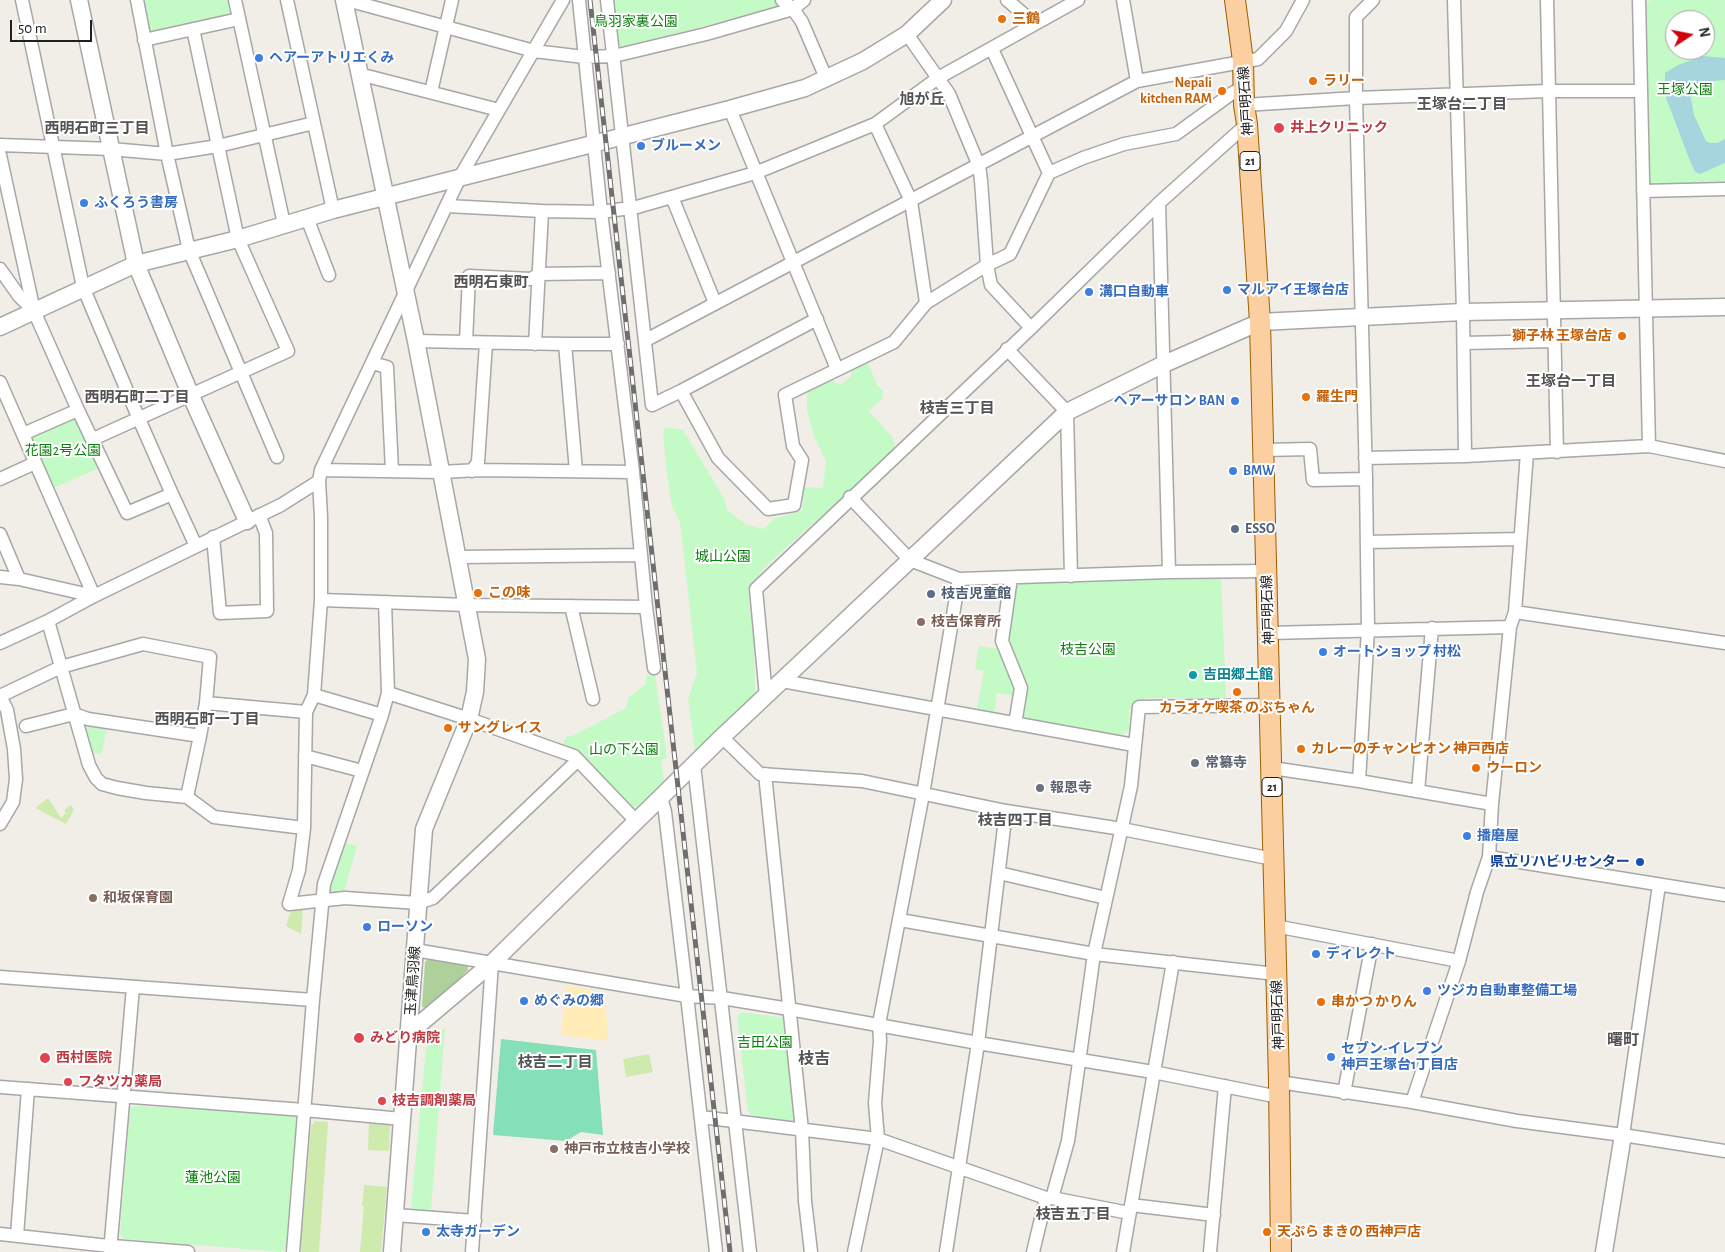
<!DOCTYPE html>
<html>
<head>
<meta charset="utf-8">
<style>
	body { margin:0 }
	#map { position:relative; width:1725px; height:1252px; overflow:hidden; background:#f1ede7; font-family:"Alegreya Sans",sans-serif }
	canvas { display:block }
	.north { position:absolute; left:1665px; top:10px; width:50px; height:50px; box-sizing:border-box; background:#fff; border:1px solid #a6a6a6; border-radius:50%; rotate:79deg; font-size:14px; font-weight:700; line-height:20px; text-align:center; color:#202020 }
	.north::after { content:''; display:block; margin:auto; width:18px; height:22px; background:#d0000d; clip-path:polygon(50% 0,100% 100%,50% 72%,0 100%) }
	.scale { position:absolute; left:10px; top:20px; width:82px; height:22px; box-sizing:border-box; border:2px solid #202020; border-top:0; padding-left:6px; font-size:15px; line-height:18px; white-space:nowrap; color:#202020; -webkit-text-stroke:4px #fff; paint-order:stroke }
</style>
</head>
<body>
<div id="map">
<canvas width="1725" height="1252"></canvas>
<div class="north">N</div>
<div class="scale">50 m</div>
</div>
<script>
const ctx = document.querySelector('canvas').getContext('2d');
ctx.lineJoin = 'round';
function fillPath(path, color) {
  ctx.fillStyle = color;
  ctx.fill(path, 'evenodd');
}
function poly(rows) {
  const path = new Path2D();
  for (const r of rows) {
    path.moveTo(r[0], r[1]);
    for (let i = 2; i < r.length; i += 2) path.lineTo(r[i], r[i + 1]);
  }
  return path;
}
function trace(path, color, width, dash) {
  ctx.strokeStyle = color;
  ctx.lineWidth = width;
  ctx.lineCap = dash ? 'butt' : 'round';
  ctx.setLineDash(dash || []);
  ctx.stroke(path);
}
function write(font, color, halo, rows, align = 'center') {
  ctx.font = font + ' "Alegreya Sans","Noto Sans JP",sans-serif';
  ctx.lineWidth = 4;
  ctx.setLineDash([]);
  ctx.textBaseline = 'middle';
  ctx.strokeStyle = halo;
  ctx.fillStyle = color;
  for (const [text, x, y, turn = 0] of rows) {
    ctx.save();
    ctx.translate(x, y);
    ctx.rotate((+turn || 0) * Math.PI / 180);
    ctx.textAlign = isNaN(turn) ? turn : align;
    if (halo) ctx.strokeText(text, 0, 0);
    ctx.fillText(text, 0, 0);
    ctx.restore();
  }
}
fillPath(poly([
	[48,798,61,818,66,813,64,810,71,805,74,810,66,824,35,808],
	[303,907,301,934,286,926,291,910],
	[649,1054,653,1072,626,1077,623,1059],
	[315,1121,328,1122,319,1252,302,1252,300,1250,311,1126],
	[369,1122,390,1123,389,1151,368,1150],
	[364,1185,387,1187,381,1252,360,1252,364,1206,362,1206]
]), '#cfeaad');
fillPath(poly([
	[429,958,467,963,468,970,429,1008,422,1007,425,962]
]), '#aed09b');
fillPath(poly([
	[566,985,605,993,608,1041,561,1035]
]), '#ffecb6');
fillPath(poly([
	[141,0,230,0,234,16,147,33],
	[612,0,776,0,777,8,618,48],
	[1651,0,1725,0,1725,186,1654,188,1647,180,1644,4],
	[1675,20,1705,20,1705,50,1675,50],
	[867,361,877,385,883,391,882,399,869,411,893,438,895,447,859,485,802,533,765,567,751,585,749,602,754,644,755,697,722,724,695,752,688,698,697,673,680,522,672,506,667,475,663,434,665,427,683,430,725,500,727,510,747,525,764,529,773,519,802,511,804,487,823,488,826,461,814,436,807,411,807,392,832,380,839,385,851,377,851,370],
	[75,417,99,468,51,489,29,437],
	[1221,577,1226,698,1146,698,1134,702,1129,711,1129,729,1118,738,1031,722,1022,717,1029,687,1019,684,1016,696,997,693,994,716,976,713,984,671,975,669,979,646,1004,650,1016,587,1020,581],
	[655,675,667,758,661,760,664,780,638,806,630,809,584,762,581,754,564,749,563,744,566,737,572,736,626,708,628,698,646,684,646,676],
	[91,723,107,726,102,754,91,753,86,729],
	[344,842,357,846,344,892,329,892],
	[741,1012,784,1018,787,1022,798,1118,793,1122,753,1117,748,1111,737,1017],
	[445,1027,431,1211,411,1209,426,1048],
	[136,1106,294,1115,299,1123,289,1246,282,1252,125,1239,120,1234,130,1108]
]), '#c4fac5');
fillPath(poly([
	[501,1039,596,1050,603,1135,581,1132,566,1141,493,1135]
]), '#85dfb7');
fillPath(poly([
	[1703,56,1725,58,1725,80,1701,82,1689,88,1694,115,1706,141,1710,143,1717,143,1725,139,1725,163,1700,174,1695,172,1690,161,1665,95,1665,73,1678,65]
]), '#a7d5de');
const minor = poly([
	[22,0,83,287,139,419,172,494],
	[137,0,167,154,189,250,277,457],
	[235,0,284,224],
	[287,0,333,210],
	[347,0,534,51,584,57,614,56,706,34,793,9,804,0],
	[563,0,460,177,321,470,319,481,321,517,321,600,314,695,306,712,304,828,299,870,289,904,345,898,418,903,433,898,577,761],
	[579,0,601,212,633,472,646,607,654,668],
	[607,0,652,405,681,391,817,319],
	[782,0,793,9,802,22,826,78],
	[1007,0,1034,23],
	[1123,0,1137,81],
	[1454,0,1463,312,1465,456],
	[1547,0,1557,452],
	[1639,0,1649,446],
	[907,34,949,94,979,166,981,180,987,265,991,285,1031,328],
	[144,40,239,19],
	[992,49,1049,173],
	[359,74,499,110],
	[431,92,452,0],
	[1244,105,1356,98,1548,91,1640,91],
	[730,109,837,369],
	[875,124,911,201,926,303],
	[0,145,111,149,167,154,218,146,314,123],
	[0,155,34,311,78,410,127,513,172,494,196,546],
	[1643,191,1725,189],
	[672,197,715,303],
	[1159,203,1169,572],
	[447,206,542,211,601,212,637,207,755,173,875,124,938,78,1078,0],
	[307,218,329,275],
	[0,269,19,296,34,311],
	[646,340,1137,81,1258,59,1286,31,1303,0],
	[416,341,565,344,618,344],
	[466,342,469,276,531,279,539,274,609,273],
	[1464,343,1554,341],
	[535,344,542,211],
	[565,344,576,471],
	[1007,349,1067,412,1071,576],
	[372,363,387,367,392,471],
	[0,382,94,596],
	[681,391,718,458,768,509,794,505,802,460,793,446,785,395,894,342,926,303,987,265,1010,254,1049,173,1083,158,1124,144,1176,134,1231,94,1243,87],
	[23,434,78,410],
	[93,439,288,351,238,239,193,29],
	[1264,450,1310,449,1313,480,1366,479],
	[1365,458,1465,456,1649,446,1725,461],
	[321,470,441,472,478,470,633,472],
	[472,471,478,462,486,343],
	[0,479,35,463],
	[850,497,910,560,959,579,1169,572,1267,571],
	[0,534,19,579],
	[213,537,220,613,267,611,266,533,259,515],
	[1367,542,1520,539],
	[458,557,641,555],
	[0,577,19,579,94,596],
	[1011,578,1002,641,1021,688,1015,724],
	[321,600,467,605,646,607],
	[385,602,388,693],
	[571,606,593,699],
	[1515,612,1725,643],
	[48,621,89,765,96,778,102,784,117,788,146,793,187,797,214,817,304,828],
	[1269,633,1510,627],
	[0,643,48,621,94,596,281,505,319,481],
	[782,681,1134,745],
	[314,695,382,715,388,693,469,719,574,756,637,822],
	[0,696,61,667,143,644,210,657,206,703,200,736,88,719,74,714,26,726],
	[0,696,7,710,14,749,16,779,13,802,0,824],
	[766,696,756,589,1031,328,1159,203,1247,124],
	[206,703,306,712],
	[722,737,760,774,862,781,1006,811,1122,829,1273,859],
	[305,756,362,771],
	[694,765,750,1252],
	[1272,768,1359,781,1492,804],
	[765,774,802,1130,805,1201,811,1252],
	[1359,781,1368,629,1366,479,1356,98,1356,17,1373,0],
	[1418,791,1432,628],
	[187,797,200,736],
	[661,797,665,812,687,996,716,1252],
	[1489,857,1725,895],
	[999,873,1106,898],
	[900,920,1094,954,1276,974],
	[1275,926,1459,961],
	[415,950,687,996,722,998,789,1009,978,1043,1153,1072,1279,1097],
	[0,977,313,1000],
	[1279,1082,1412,1102,1517,1121,1623,1135,1725,1151],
	[0,1087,304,1110,402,1119],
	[1344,1093,1372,944],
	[1412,1102,1459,961,1477,892,1489,857,1492,804,1510,627,1515,612,1527,453],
	[701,1117,878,1139,1046,1198],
	[1623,1135,1659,885],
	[1052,1198,1129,1213],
	[1131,1205,1214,1215],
	[395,1215,475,1221],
	[0,1234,100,1245,188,1252],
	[17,1236,28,1089],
	[110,1252,133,987],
	[293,1252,313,1000,324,884,382,715],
	[472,1252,492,963],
	[854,1252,878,1139,875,1103,880,1041,879,1024,923,794,959,579],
	[946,1252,978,1043,1006,811],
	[1033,1252,1046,1198,1052,1198,1068,1141,1094,954,1131,786,1139,707,1271,705],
	[1123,1252,1173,962],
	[1210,1252,1225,1086]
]);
const tertiary = poly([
	[79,0,136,264,191,396,247,521],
	[344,0,416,341,477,659,475,692,469,719,424,829,392,1252],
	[0,327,136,264,238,239,333,210,730,109,805,88,863,61,907,34,943,0],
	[409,1033,492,963,722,737,1067,412,1164,364,1260,322,1463,312,1725,307],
	[1604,1252,1623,1135]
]);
const primary = poly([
	[1235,0,1243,61,1244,105,1247,124,1260,322,1279,1082,1281,1252]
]);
trace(minor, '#a7a7a7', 15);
trace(tertiary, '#a7a7a7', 19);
trace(primary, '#9c5f00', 22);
trace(minor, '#fff', 12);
trace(tertiary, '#fff', 16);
trace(primary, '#fccfa0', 20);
const rail = poly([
	[590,0,730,1252]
]);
trace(rail, '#6e6e6e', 5);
trace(rail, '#fff', 3, [9]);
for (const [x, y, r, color] of [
	[1002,19,5,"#e8710a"],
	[259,58,5,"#3f7fe0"],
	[1313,81,5,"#e8710a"],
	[1222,91,5,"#e8710a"],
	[1279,128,6,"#e0444e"],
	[641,146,5,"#3f7fe0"],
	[84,203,5,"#3f7fe0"],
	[1227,290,5,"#3f7fe0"],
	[1089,292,5,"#3f7fe0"],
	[1622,336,5,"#e8710a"],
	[1306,397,5,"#e8710a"],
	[1235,401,5,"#3f7fe0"],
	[1233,471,5,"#3f7fe0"],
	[1235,529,5,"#5c6f8a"],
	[478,593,5,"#e8710a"],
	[931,594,5,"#5c6f8a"],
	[921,622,5,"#8d6e63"],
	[1323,652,5,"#3f7fe0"],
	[1193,675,5,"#0f9aa8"],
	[1237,692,5,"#e8710a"],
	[448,728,5,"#e8710a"],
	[1301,749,5,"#e8710a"],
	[1195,763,5,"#6b7280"],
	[1476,768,5,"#e8710a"],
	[1040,788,5,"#6b7280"],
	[1467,836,5,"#3f7fe0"],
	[1640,862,5,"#1a4fb4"],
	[93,898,5,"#8d6e63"],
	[367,927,5,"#3f7fe0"],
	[1316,954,5,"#3f7fe0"],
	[1427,991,5,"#3f7fe0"],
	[524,1001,5,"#3f7fe0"],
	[1321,1002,5,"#e8710a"],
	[359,1038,6,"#e0444e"],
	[1331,1057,5,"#3f7fe0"],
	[45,1058,6,"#e0444e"],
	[68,1082,5,"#e0444e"],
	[382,1101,5,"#e0444e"],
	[554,1149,5,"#8d6e63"],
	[426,1232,5,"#3f7fe0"],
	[1267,1232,5,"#e8710a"]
]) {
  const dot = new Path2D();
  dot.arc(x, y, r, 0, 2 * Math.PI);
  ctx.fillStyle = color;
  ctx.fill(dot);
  trace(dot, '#fff', 2);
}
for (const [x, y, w] of [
	[1250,161,20],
	[1272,787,20]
]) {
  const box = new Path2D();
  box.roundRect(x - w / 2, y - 9.5, w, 19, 4);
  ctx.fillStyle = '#fff';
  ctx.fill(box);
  trace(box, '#202020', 1);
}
write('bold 12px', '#202020', null, [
	["21",1250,161],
	["21",1272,787]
]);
write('bold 14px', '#c56008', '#fff', [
	["三鶴",1012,19],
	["ラリー",1323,81],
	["Nepali",1212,83,"right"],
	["kitchen RAM",1212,99,"right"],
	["獅子林 王塚台店",1612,336,"right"],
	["羅生門",1316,397],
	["この味",488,593],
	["カラオケ喫茶 のぶちゃん",1237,708,"center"],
	["サングレイス",458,728],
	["カレーのチャンピオン 神戸西店",1311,749],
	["ウーロン",1486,768],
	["串かつ かりん",1331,1002],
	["天ぷら まきの 西神戸店",1277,1232]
], 'left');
write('14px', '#0c800e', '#fff', [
	["鳥羽家裏公園",636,22],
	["王塚公園",1685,90],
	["花園2号公園",63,451],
	["城山公園",723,557],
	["枝吉公園",1088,650],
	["山の下公園",624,750],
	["吉田公園",765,1043],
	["蓮池公園",213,1178]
]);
write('bold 14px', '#366cbe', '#fff', [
	["ヘアーアトリエくみ",269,58],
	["ブルーメン",651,146],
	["ふくろう書房",94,203],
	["マルアイ王塚台店",1237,290],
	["溝口自動車",1099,292],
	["ヘアーサロン BAN",1225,401,"right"],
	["BMW",1243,471],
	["オートショップ 村松",1333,652],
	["播磨屋",1477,836],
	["ローソン",377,927],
	["ディレクト",1326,954],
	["ツジカ自動車整備工場",1437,991],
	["めぐみの郷",534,1001],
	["セブン-イレブン",1341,1049],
	["神戸王塚台1丁目店",1341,1065],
	["太寺ガーデン",436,1232]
], 'left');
write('14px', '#202020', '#fff', [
	["神戸明石線",1246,101,-94],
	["神戸明石線",1268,610,-92],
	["玉津鳥羽線",413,981,-86],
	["神戸明石線",1278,1015,-92]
]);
write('bold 14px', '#be3a42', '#fff', [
	["井上クリニック",1290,128],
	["みどり病院",370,1038],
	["西村医院",56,1058],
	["フタツカ薬局",78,1082],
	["枝吉調剤薬局",392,1101]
], 'left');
write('bold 14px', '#4e5e75', '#fff', [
	["ESSO",1245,529],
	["枝吉児童館",941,594]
], 'left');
write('bold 14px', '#785e54', '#fff', [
	["枝吉保育所",931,622],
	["和坂保育園",103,898],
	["神戸市立枝吉小学校",564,1149]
], 'left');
write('bold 14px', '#0d838f', '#fff', [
	["吉田郷土館",1203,675]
], 'left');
write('bold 14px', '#5b616d', '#fff', [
	["常纂寺",1205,763],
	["報恩寺",1050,788]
], 'left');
write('bold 14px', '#164399', '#fff', [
	["県立リハビリセンター",1630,862]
], 'right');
write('bold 15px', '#535353', '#fff', [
	["旭が丘",922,99],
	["王塚台二丁目",1462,104],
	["西明石町三丁目",97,128],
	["西明石東町",491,282],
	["王塚台一丁目",1571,381],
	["西明石町二丁目",137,397],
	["枝吉三丁目",957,408],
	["西明石町一丁目",207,719],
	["枝吉四丁目",1015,820],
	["枝吉二丁目",555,1062],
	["枝吉五丁目",1073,1214]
]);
write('bold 16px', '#535353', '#fff', [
	["曙町",1623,1040],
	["枝吉",814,1059]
]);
</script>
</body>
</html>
